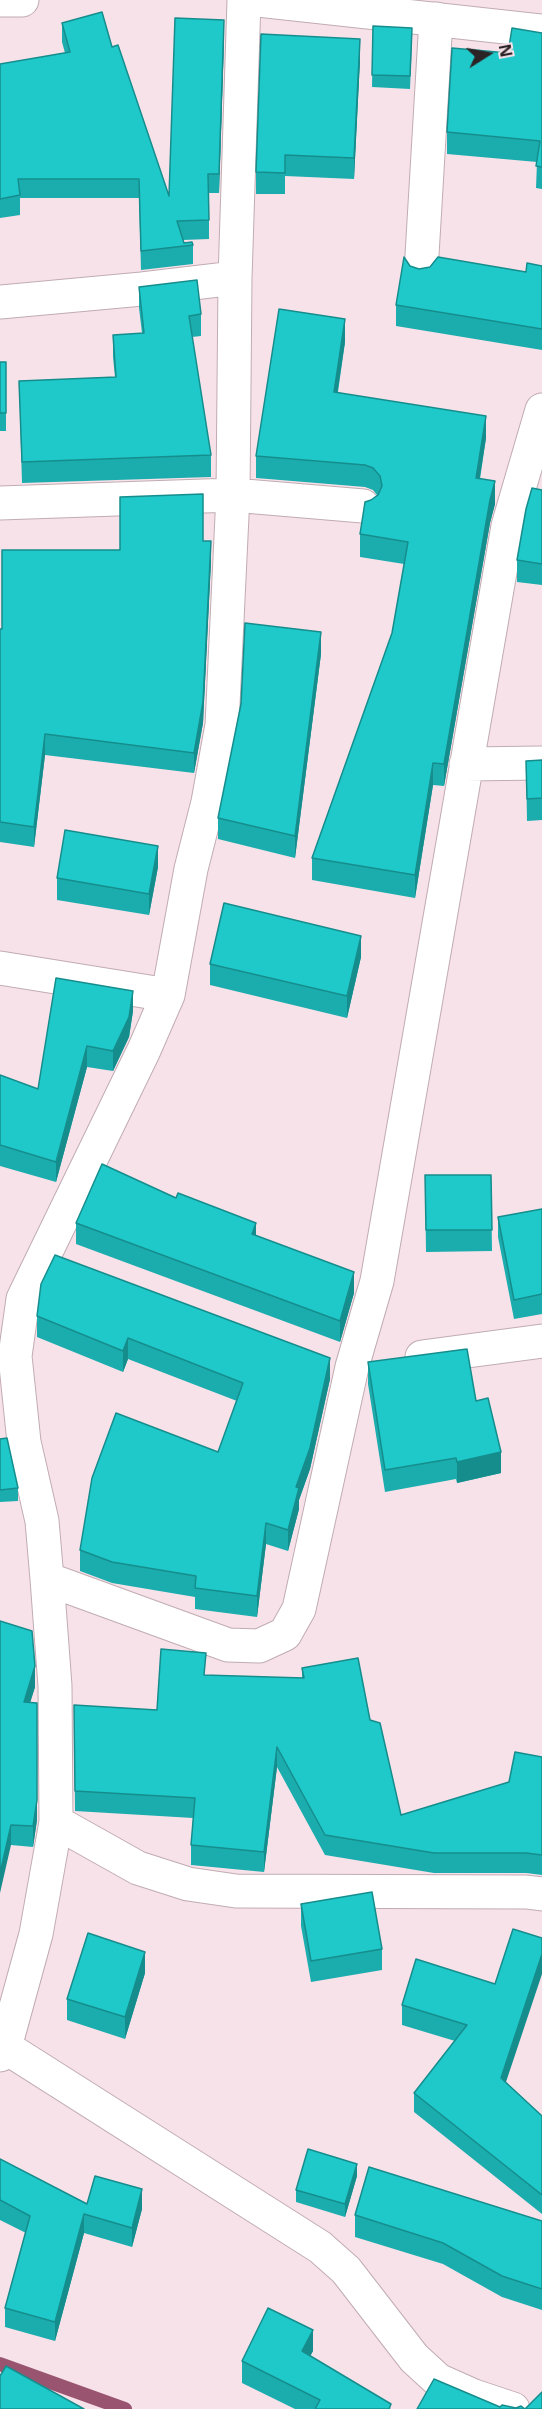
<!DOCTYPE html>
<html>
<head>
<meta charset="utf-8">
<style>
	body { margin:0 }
	#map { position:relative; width:542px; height:2409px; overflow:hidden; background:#f8e2e9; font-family:"Open Sans",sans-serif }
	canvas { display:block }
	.north { position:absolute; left:458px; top:24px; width:60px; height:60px; -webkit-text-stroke:4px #f8e2e9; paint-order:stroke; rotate:79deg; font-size:16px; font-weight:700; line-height:24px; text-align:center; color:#2b2325 }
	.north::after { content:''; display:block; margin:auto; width:21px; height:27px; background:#2b2325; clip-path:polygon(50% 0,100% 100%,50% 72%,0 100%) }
</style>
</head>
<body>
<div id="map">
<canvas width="542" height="2409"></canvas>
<div class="north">N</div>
</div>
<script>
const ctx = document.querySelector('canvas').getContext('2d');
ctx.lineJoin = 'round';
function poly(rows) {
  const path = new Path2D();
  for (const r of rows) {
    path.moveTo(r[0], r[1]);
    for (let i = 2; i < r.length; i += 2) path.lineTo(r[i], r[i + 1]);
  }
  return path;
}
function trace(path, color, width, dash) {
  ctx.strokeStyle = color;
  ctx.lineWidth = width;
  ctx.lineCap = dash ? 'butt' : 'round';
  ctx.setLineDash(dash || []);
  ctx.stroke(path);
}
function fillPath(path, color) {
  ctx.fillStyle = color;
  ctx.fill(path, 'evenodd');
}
trace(poly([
	[0,2364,125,2409]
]), '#995570', 14);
const minor = poly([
	[421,272,436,19],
	[0,302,142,289,235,278],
	[0,503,233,495,363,506],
	[466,764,542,763],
	[0,968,168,995],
	[422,1357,542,1341],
	[47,1579,228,1645,259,1646,285,1634,299,1609,352,1367,377,1281,508,526,542,410],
	[56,1822,138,1868,188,1884,236,1891,526,1892,542,1894],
	[5,2047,320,2247,346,2270,414,2358,438,2380,474,2396,513,2409],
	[0,2055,5,2047,36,1934,56,1822,55,1686,47,1579,42,1521,24,1442,15,1356,23,1299,144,1050,168,995,191,869,208,802,222,725,233,495,235,278,244,0]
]);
const tertiary = poly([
	[0,0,22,0],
	[258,0,542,31]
]);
trace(minor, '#c0acb2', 35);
trace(tertiary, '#c0acb2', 35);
trace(minor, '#fff', 33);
trace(tertiary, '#fff', 33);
fillPath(poly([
	[62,23,112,47,169,196,224,39,219,193,209,193,209,239,183,240,184,243,193,245,193,264,141,270,139,198,20,198,20,215,0,218,0,64,65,53,62,42],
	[373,26,412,40,410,89,372,87],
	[542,33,542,189,536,188,537,162,447,154,447,132,508,53],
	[360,60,354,179,285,176,285,194,256,194,256,172],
	[410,266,419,269,526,272,542,266,542,350,396,326,396,305],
	[139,287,201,314,201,336,192,337,211,455,211,477,22,483,19,381,115,377,113,357,113,335,142,333,139,308],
	[345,342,338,392,486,438,480,479,495,504,490,523,444,786,433,785,415,898,312,880,312,858,392,633,404,564,360,557,360,534,371,500,377,495,373,490,365,487,256,478,256,456],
	[0,362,6,362,6,431,0,431],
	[542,490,542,585,517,582,517,560],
	[203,541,211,561,203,723,194,773,45,755,34,847,0,842,0,629,2,629,120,550],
	[321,654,295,858,218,839,218,818],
	[542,760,542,820,527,821,526,761],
	[158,867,149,915,57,900,57,878],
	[361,957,347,1018,210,985,210,964],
	[56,978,133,1011,129,1037,113,1071,87,1067,56,1182,0,1166,0,1075,38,1089],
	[425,1175,491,1175,492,1251,426,1252],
	[542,1209,542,1314,514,1319,498,1237,498,1217],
	[76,1223,256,1235,354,1293,340,1342,76,1244],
	[37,1316,330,1379,310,1469,299,1500,299,1509,288,1551,266,1544,257,1617,195,1609,195,1597,112,1583,80,1571,80,1550,218,1452,237,1401,128,1359,123,1372,37,1337],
	[368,1362,476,1401,501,1473,457,1483,456,1479,385,1492,368,1384],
	[0,1439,18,1488,18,1501,0,1502],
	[0,1621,35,1687,30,1702,37,1820,33,1847,11,1845],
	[302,1668,370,1720,401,1815,509,1782,542,1757,542,1875,526,1873,434,1873,325,1855,277,1767,264,1872,191,1865,191,1845,193,1818,75,1811,74,1705,157,1710,205,1675,302,1678],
	[301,1904,382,1949,382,1970,311,1982,301,1926],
	[145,1973,125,2039,67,2020,67,1999],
	[495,1984,506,2082,542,2116,542,2214,414,2112,414,2093,455,2041,402,2025,402,2005],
	[0,2159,87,2204,142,2209,132,2247,84,2233,55,2341,5,2327,5,2308,26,2233,0,2220],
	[357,2176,345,2217,296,2202,296,2190],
	[355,2215,542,2221,542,2310,502,2297,443,2264,355,2237],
	[313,2351,310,2356,391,2409,295,2409,242,2383,242,2361]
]), '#1badae');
fillPath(poly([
	[224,20,224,39,219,193,219,174],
	[360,39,360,60,354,179,354,158],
	[345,319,345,342,334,414,334,392],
	[486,416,486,438,476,501,476,478],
	[495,481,495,504,490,523,444,786,444,764,490,500],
	[211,541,211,561,203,723,194,773,194,753],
	[321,632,321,654,295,858,295,836],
	[45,734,45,755,34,847,34,827],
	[433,763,433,785,415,898,415,875],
	[158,846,158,867,149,915,149,894],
	[361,936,361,957,347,1018,347,996],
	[133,991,133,1011,129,1037,113,1071,113,1051],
	[87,1046,87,1067,56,1182,56,1162],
	[256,1223,256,1245,252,1234],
	[354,1272,354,1293,340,1342,340,1321],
	[128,1338,128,1359,123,1372,123,1351],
	[330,1358,330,1379,310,1469,299,1500,299,1509,288,1551,288,1530,296,1487],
	[501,1452,501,1473,457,1483,457,1462],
	[266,1523,266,1544,257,1617,257,1596],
	[35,1666,35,1687,24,1723,24,1702],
	[277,1747,277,1767,264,1872,264,1852],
	[37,1800,37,1820,33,1847,33,1826],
	[11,1825,11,1845,0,1893,0,1873],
	[145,1952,145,1973,125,2039,125,2017],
	[542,1954,542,1974,501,2097,501,2078],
	[357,2164,357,2176,345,2217,345,2204],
	[142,2189,142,2209,132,2247,132,2228],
	[84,2214,84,2233,55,2341,55,2322],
	[313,2330,313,2351,302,2372,302,2351]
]), '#168d8d');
const building = poly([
	[102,12,112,47,118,45,169,196,175,18,224,20,219,174,208,174,209,220,177,221,184,243,192,242,193,245,141,251,139,179,18,179,20,195,0,199,0,64,70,52,62,23,102,12],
	[373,26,412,28,410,76,372,75,373,26],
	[512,28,542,33,542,167,536,166,540,141,447,132,452,48,508,53,512,28],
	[261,34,360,39,354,158,285,155,285,173,256,172,261,34],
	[404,257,410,266,419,269,430,267,438,257,526,272,527,263,542,266,542,329,396,305,404,257],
	[197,280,201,314,189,316,211,455,22,462,19,381,116,377,113,335,144,333,139,287,197,280],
	[279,309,345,319,334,392,486,416,476,478,495,481,490,500,444,764,433,763,415,875,312,858,392,633,408,542,360,534,365,502,371,500,378,495,382,486,380,476,373,468,365,465,256,456,279,309],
	[0,362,6,362,6,413,0,413,0,362],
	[532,488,542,490,542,564,517,560,526,509,532,488],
	[203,494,203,541,211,541,203,702,194,753,45,734,34,827,0,822,0,629,2,629,2,550,120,550,120,497,203,494],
	[245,623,321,632,295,836,218,818,241,704,245,623],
	[542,760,542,798,527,799,526,761,542,760],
	[65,830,158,846,149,894,57,878,65,830],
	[224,903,361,936,347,996,210,964,224,903],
	[56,978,133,991,129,1017,113,1051,87,1046,56,1162,0,1145,0,1075,38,1089,56,978],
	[102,1164,176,1198,178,1193,256,1223,252,1234,354,1272,340,1321,76,1223,102,1164],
	[425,1175,491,1175,492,1230,426,1230,425,1175],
	[542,1209,542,1294,514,1300,498,1217,542,1209],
	[55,1255,330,1358,310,1448,296,1487,299,1488,288,1530,266,1523,257,1596,195,1588,196,1576,112,1562,80,1550,92,1478,116,1413,218,1452,243,1383,128,1338,123,1351,37,1316,41,1284,55,1255],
	[467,1349,476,1401,488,1398,501,1452,457,1462,456,1458,385,1470,368,1362,467,1349],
	[7,1438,18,1488,0,1490,0,1439,7,1438],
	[0,1621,32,1631,35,1666,24,1702,37,1703,37,1800,33,1826,11,1825,0,1873,0,1621],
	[161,1649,206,1653,204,1675,304,1678,302,1668,358,1658,370,1720,380,1723,401,1815,509,1782,515,1752,542,1757,542,1855,526,1853,434,1853,325,1835,277,1747,264,1852,191,1845,195,1798,75,1791,74,1705,157,1710,161,1649],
	[372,1892,382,1949,311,1961,301,1904,372,1892],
	[513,1929,542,1938,542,1954,501,2078,542,2116,542,2195,414,2093,467,2025,402,2005,416,1959,495,1984,513,1929],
	[88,1933,145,1952,125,2017,67,1999,88,1933],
	[308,2149,357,2164,345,2204,296,2190,308,2149],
	[0,2159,87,2204,95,2176,142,2189,132,2228,84,2214,55,2322,5,2308,30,2216,0,2200,0,2159],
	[369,2167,542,2221,542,2289,502,2276,443,2243,355,2215,369,2167],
	[268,2308,313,2330,302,2351,391,2404,389,2409,315,2409,320,2400,242,2361,268,2308],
	[6,2366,84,2409,0,2409,0,2376,6,2366],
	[434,2379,500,2407,502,2405,516,2408,521,2406,525,2409,542,2392,542,2409,417,2409,434,2379]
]);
fillPath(building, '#1fc9ca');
trace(building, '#168d8d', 1.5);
</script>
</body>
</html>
